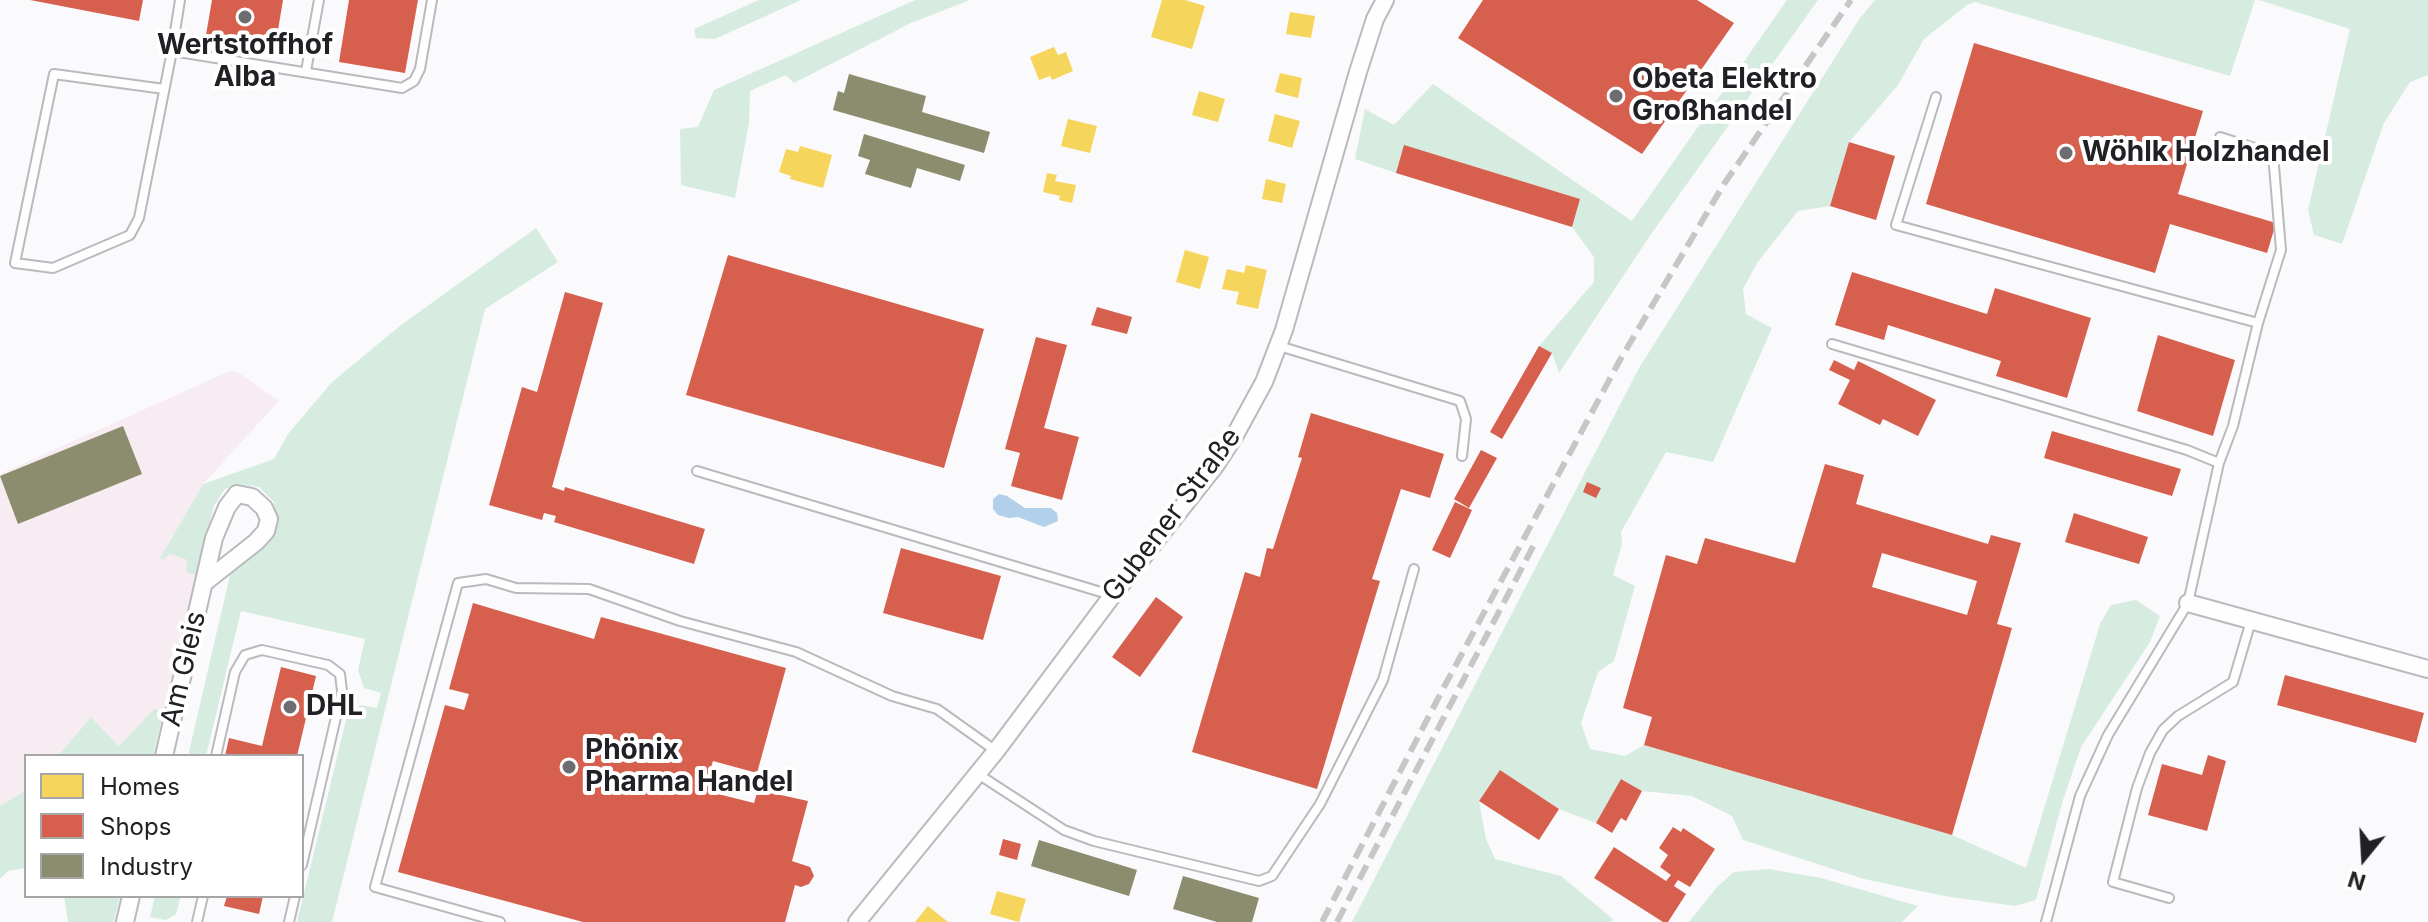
<!DOCTYPE html>
<html>
<head>
<meta charset="utf-8">
<style>
	body { margin:0 }
	#map { position:relative; width:2428px; height:922px; overflow:hidden; background:#faf9fc; font-family:Inter,sans-serif }
	canvas { display:block }
	.legend { position:absolute; left:24px; top:754px; width:280px; height:144px; box-sizing:border-box; background:#fff; border:2px solid #a6a6a7; margin:0; padding:10px 14px; list-style:none; font-size:24px; color:#212024 }
	.legend li { display:flex; align-items:center; gap:16px; height:40px }
	.legend b { width:40px; border:2px solid #a6a6a7 }
	.north { position:absolute; left:2324px; top:818px; width:80px; height:80px; -webkit-text-stroke:6px #fff; paint-order:stroke; rotate:198deg; font-size:22px; font-weight:700; line-height:32px; text-align:center; color:#212024 }
	.north::after { content:''; display:block; margin:auto; width:28px; height:36px; background:#212024; clip-path:polygon(50% 0,100% 100%,50% 72%,0 100%) }
</style>
</head>
<body>
<div id="map">
<canvas width="2428" height="922"></canvas>
<ul class="legend">
<li><b style="height:22px;background:#f6d55c"></b>Homes</li>
<li><b style="height:22px;background:#d6604d"></b>Shops</li>
<li><b style="height:22px;background:#8c8c6e"></b>Industry</li>
</ul>
<div class="north">N</div>
</div>
<script>
const ctx = document.querySelector('canvas').getContext('2d');
ctx.lineJoin = 'round';
function fillPath(path, color) {
  ctx.fillStyle = color;
  ctx.fill(path, 'evenodd');
}
function poly(rows) {
  const path = new Path2D();
  for (const r of rows) {
    path.moveTo(r[0], r[1]);
    for (let i = 2; i < r.length; i += 2) path.lineTo(r[i], r[i + 1]);
  }
  return path;
}
function trace(path, color, width, dash) {
  ctx.strokeStyle = color;
  ctx.lineWidth = width;
  ctx.lineCap = dash ? 'butt' : 'round';
  ctx.setLineDash(dash || []);
  ctx.stroke(path);
}
function write(font, color, halo, rows, align = 'center') {
  ctx.font = font + ' Inter,sans-serif';
  ctx.lineWidth = 8;
  ctx.setLineDash([]);
  ctx.textBaseline = 'middle';
  ctx.strokeStyle = halo;
  ctx.fillStyle = color;
  for (const [text, x, y, turn = 0] of rows) {
    ctx.save();
    ctx.translate(x, y);
    ctx.rotate((+turn || 0) * Math.PI / 180);
    ctx.textAlign = isNaN(turn) ? turn : align;
    if (halo) ctx.strokeText(text, 0, 0);
    ctx.fillText(text, 0, 0);
    ctx.restore();
  }
}
fillPath(poly([
	[230,371,239,373,279,401,203,484,160,558,163,560,170,554,187,560,186,572,196,575,164,710,154,709,119,746,91,717,58,756,26,756,26,790,0,806,0,474]
]), '#f7ecf2');
fillPath(poly([
	[759,0,801,0,715,39,696,38,694,29],
	[915,0,970,0,911,23,794,83,786,75,750,91,749,123,735,198,681,185,680,129,698,127,714,90],
	[1787,0,1818,0,1649,237,1559,373,1552,353,1539,346,1594,282,1594,257,1572,227,1580,199,1405,146,1396,173,1355,159,1365,109,1394,125,1433,84,1632,221],
	[1875,0,2255,0,2230,76,1975,2,1967,5,1924,39,1898,85,1849,142,1830,206,1798,211,1757,263,1743,289,1746,314,1772,328,1713,462,1666,452,1621,532,1622,544,1613,575,1635,586,1614,661,1598,672,1581,723,1590,749,1625,756,1644,745,1952,835,2026,868,2100,624,2111,605,2136,600,2160,616,2150,642,2081,747,2062,803,2036,900,2015,906,1944,896,1864,879,1743,840,1732,816,1692,796,1642,791,1622,779,1596,823,1559,809,1500,770,1479,801,1486,839,1495,859,1561,876,1613,919,1611,922,1352,922,1639,368,1860,18],
	[2259,0,2428,0,2428,75,2410,82,2384,123,2342,244,2314,235,2308,210,2350,29],
	[536,228,558,262,485,309,332,922,297,922,347,716,361,705,377,708,381,693,364,688,358,670,365,639,241,611,206,756,188,756,230,575,272,538,276,525,274,502,259,487,240,484,225,489,214,506,196,575,186,572,187,560,170,554,163,560,160,558,203,484,274,459,288,434,332,382,401,325],
	[154,709,164,710,153,756,58,756,91,717,119,746],
	[26,790,26,868,8,871,0,879,0,806],
	[1769,869,1821,878,1918,906,1902,922,1689,922,1717,887,1734,872],
	[64,896,120,896,114,922,68,922],
	[155,896,181,896,176,914,166,920,150,917]
]), '#d7ece0');
fillPath(poly([
	[999,494,1007,496,1025,508,1051,508,1057,513,1058,521,1044,527,1018,517,1009,518,998,515,993,509,993,499]
]), '#b3d0ea');
fillPath(poly([
	[1162,0,1185,0,1205,6,1192,49,1151,37],
	[1290,12,1315,16,1311,38,1286,34],
	[1054,47,1058,55,1066,52,1073,71,1052,80,1050,76,1039,80,1030,57],
	[1280,73,1302,78,1298,98,1275,92],
	[1199,91,1225,99,1218,122,1192,115],
	[1275,114,1300,121,1292,148,1268,141],
	[1068,119,1097,126,1090,153,1061,146],
	[800,146,832,155,823,188,790,179,791,176,779,172,786,149,798,152],
	[1047,173,1057,175,1055,181,1076,185,1072,203,1059,200,1060,196,1043,192],
	[1266,179,1286,184,1282,203,1262,199],
	[1185,250,1209,257,1200,289,1176,282],
	[1246,265,1267,270,1258,309,1236,304,1239,292,1222,289,1227,269,1244,273],
	[997,891,1026,899,1019,922,990,914],
	[928,906,948,922,915,922]
]), '#f6d55c');
fillPath(poly([
	[30,0,143,0,139,21],
	[212,0,283,0,275,48,206,35],
	[349,0,418,0,405,73,339,62],
	[1483,0,1697,0,1734,23,1642,154,1458,38],
	[1974,43,2203,111,2178,194,2276,223,2267,253,2170,224,2155,273,1926,204],
	[1849,142,1895,156,1876,220,1830,206],
	[1404,145,1580,199,1572,227,1396,173],
	[728,255,984,329,944,468,686,395],
	[1852,272,1987,314,1995,288,2091,318,2067,398,1996,376,2001,361,1888,325,1884,340,1835,325],
	[565,292,603,303,552,487,564,491,565,487,705,529,694,564,554,522,556,516,544,513,542,520,489,505,522,387,537,392],
	[1097,307,1132,317,1127,334,1091,325],
	[2158,335,2235,360,2213,436,2137,411],
	[1036,337,1067,345,1044,428,1079,437,1062,500,1011,486,1020,453,1005,449],
	[1539,346,1552,353,1502,439,1490,432],
	[1834,360,1854,370,1858,361,1936,400,1918,436,1883,419,1880,425,1838,404,1850,380,1829,370],
	[1311,413,1444,454,1430,498,1401,489,1372,579,1380,581,1317,789,1192,752,1245,572,1260,577,1267,548,1273,549,1302,458,1298,457],
	[2052,431,2181,469,2172,496,2044,458],
	[1481,450,1497,458,1469,508,1454,499],
	[1825,464,1864,475,1856,504,1988,544,1991,535,2021,543,1997,624,2012,628,1952,835,1644,745,1652,717,1623,708,1666,555,1697,564,1705,538,1795,563],
	[1882,553,1977,581,1967,615,1872,587],
	[1587,482,1601,488,1596,498,1583,492],
	[1455,502,1472,510,1450,558,1432,550],
	[2074,513,2148,537,2139,564,2065,542],
	[901,548,1001,576,983,640,883,613],
	[1156,597,1183,617,1140,677,1112,657],
	[473,603,594,639,601,617,786,668,757,773,713,761,708,777,713,778,710,792,754,803,758,790,808,801,792,861,810,867,814,876,809,884,801,887,795,885,785,922,583,922,398,872,445,705,464,710,469,694,449,689],
	[281,667,316,676,297,756,225,756,229,738,262,746],
	[2285,675,2424,713,2416,743,2277,705],
	[2208,755,2226,761,2207,831,2148,815,2162,764,2202,775],
	[1500,770,1559,809,1539,840,1479,801],
	[1621,779,1642,791,1626,821,1621,818,1612,833,1596,823],
	[1673,827,1681,832,1683,828,1715,849,1690,887,1678,880,1674,886,1686,894,1668,922,1663,922,1594,878,1614,847,1666,881,1671,875,1660,867,1668,855,1659,848],
	[1003,839,1021,844,1017,860,999,855],
	[227,896,263,896,259,914,224,906]
]), '#d6604d');
fillPath(poly([
	[849,74,926,96,922,112,990,132,984,153,833,110,838,91,844,93],
	[864,134,965,165,960,181,917,168,911,188,865,174,870,160,858,156],
	[123,426,142,474,18,524,0,476],
	[1039,840,1137,870,1129,896,1031,866],
	[1183,876,1259,898,1252,922,1217,922,1173,909]
]), '#8c8c6e');
const lane = poly([
	[172,51,402,88,414,81,420,69,432,0],
	[306,71,319,0],
	[164,89,54,74,15,263,53,268,130,235,139,218,172,51,180,0],
	[1936,97,1896,225,2258,323],
	[1832,344,2187,450,2219,463],
	[1279,346,1460,401,1466,419,1462,456],
	[697,471,1111,595],
	[216,756,235,672,245,655,262,650,328,665,340,674,342,691,302,865],
	[978,774,1064,830,1094,841,1259,881,1272,876,1320,804,1383,680,1414,569],
	[2169,898,2113,882,2137,788,2150,753,2163,730,2178,716,2233,682,2251,621],
	[197,922,203,896],
	[289,922,295,896],
	[500,922,375,887,458,583,486,579,516,588,589,589,680,621,796,652,892,696,937,709,996,751],
	[2046,922,2080,796,2108,735,2188,603,2219,463,2233,426,2258,323,2281,250,2273,154,2220,137]
]);
const street = poly([
	[2188,603,2428,669],
	[164,756,214,538,227,507,237,494,252,497,264,508,269,519,266,531,256,542,204,583],
	[125,922,131,896],
	[857,922,996,751,1112,596,1215,466,1234,437,1264,382,1284,330,1358,72,1375,19,1385,0]
]);
trace(lane, '#bab9bd', 12);
trace(street, '#bab9bd', 20);
trace(lane, '#fefeff', 8);
trace(street, '#fefeff', 16);
trace(poly([
	[1322,922,1444,687,1620,360,1724,184,1851,0],
	[1337,922,1537,539]
]), '#c6c6c7', 6, [16, 8]);
for (const [x, y, r, color] of [
	[245,17,8,"#6d6c70"],
	[1616,96,8,"#6d6c70"],
	[2066,153,8,"#6d6c70"],
	[290,707,8,"#6d6c70"],
	[569,767,8,"#6d6c70"]
]) {
  const dot = new Path2D();
  dot.arc(x, y, r, 0, 2 * Math.PI);
  ctx.fillStyle = color;
  ctx.fill(dot);
  trace(dot, '#fff', 3);
}
write('bold 28px', '#212024', '#fff', [
	["Wertstoffhof",245,46,"center"],
	["Alba",245,78,"center"],
	["Obeta Elektro",1632,80],
	["Großhandel",1632,112],
	["Wöhlk Holzhandel",2082,153],
	["DHL",306,707],
	["Phönix",585,751],
	["Pharma Handel",585,783]
], 'left');
write('28px', '#212024', '#fff', [
	["Gubener Straße",1172,515,-53],
	["Am Gleis",184,669,-77]
]);
</script>
</body>
</html>
